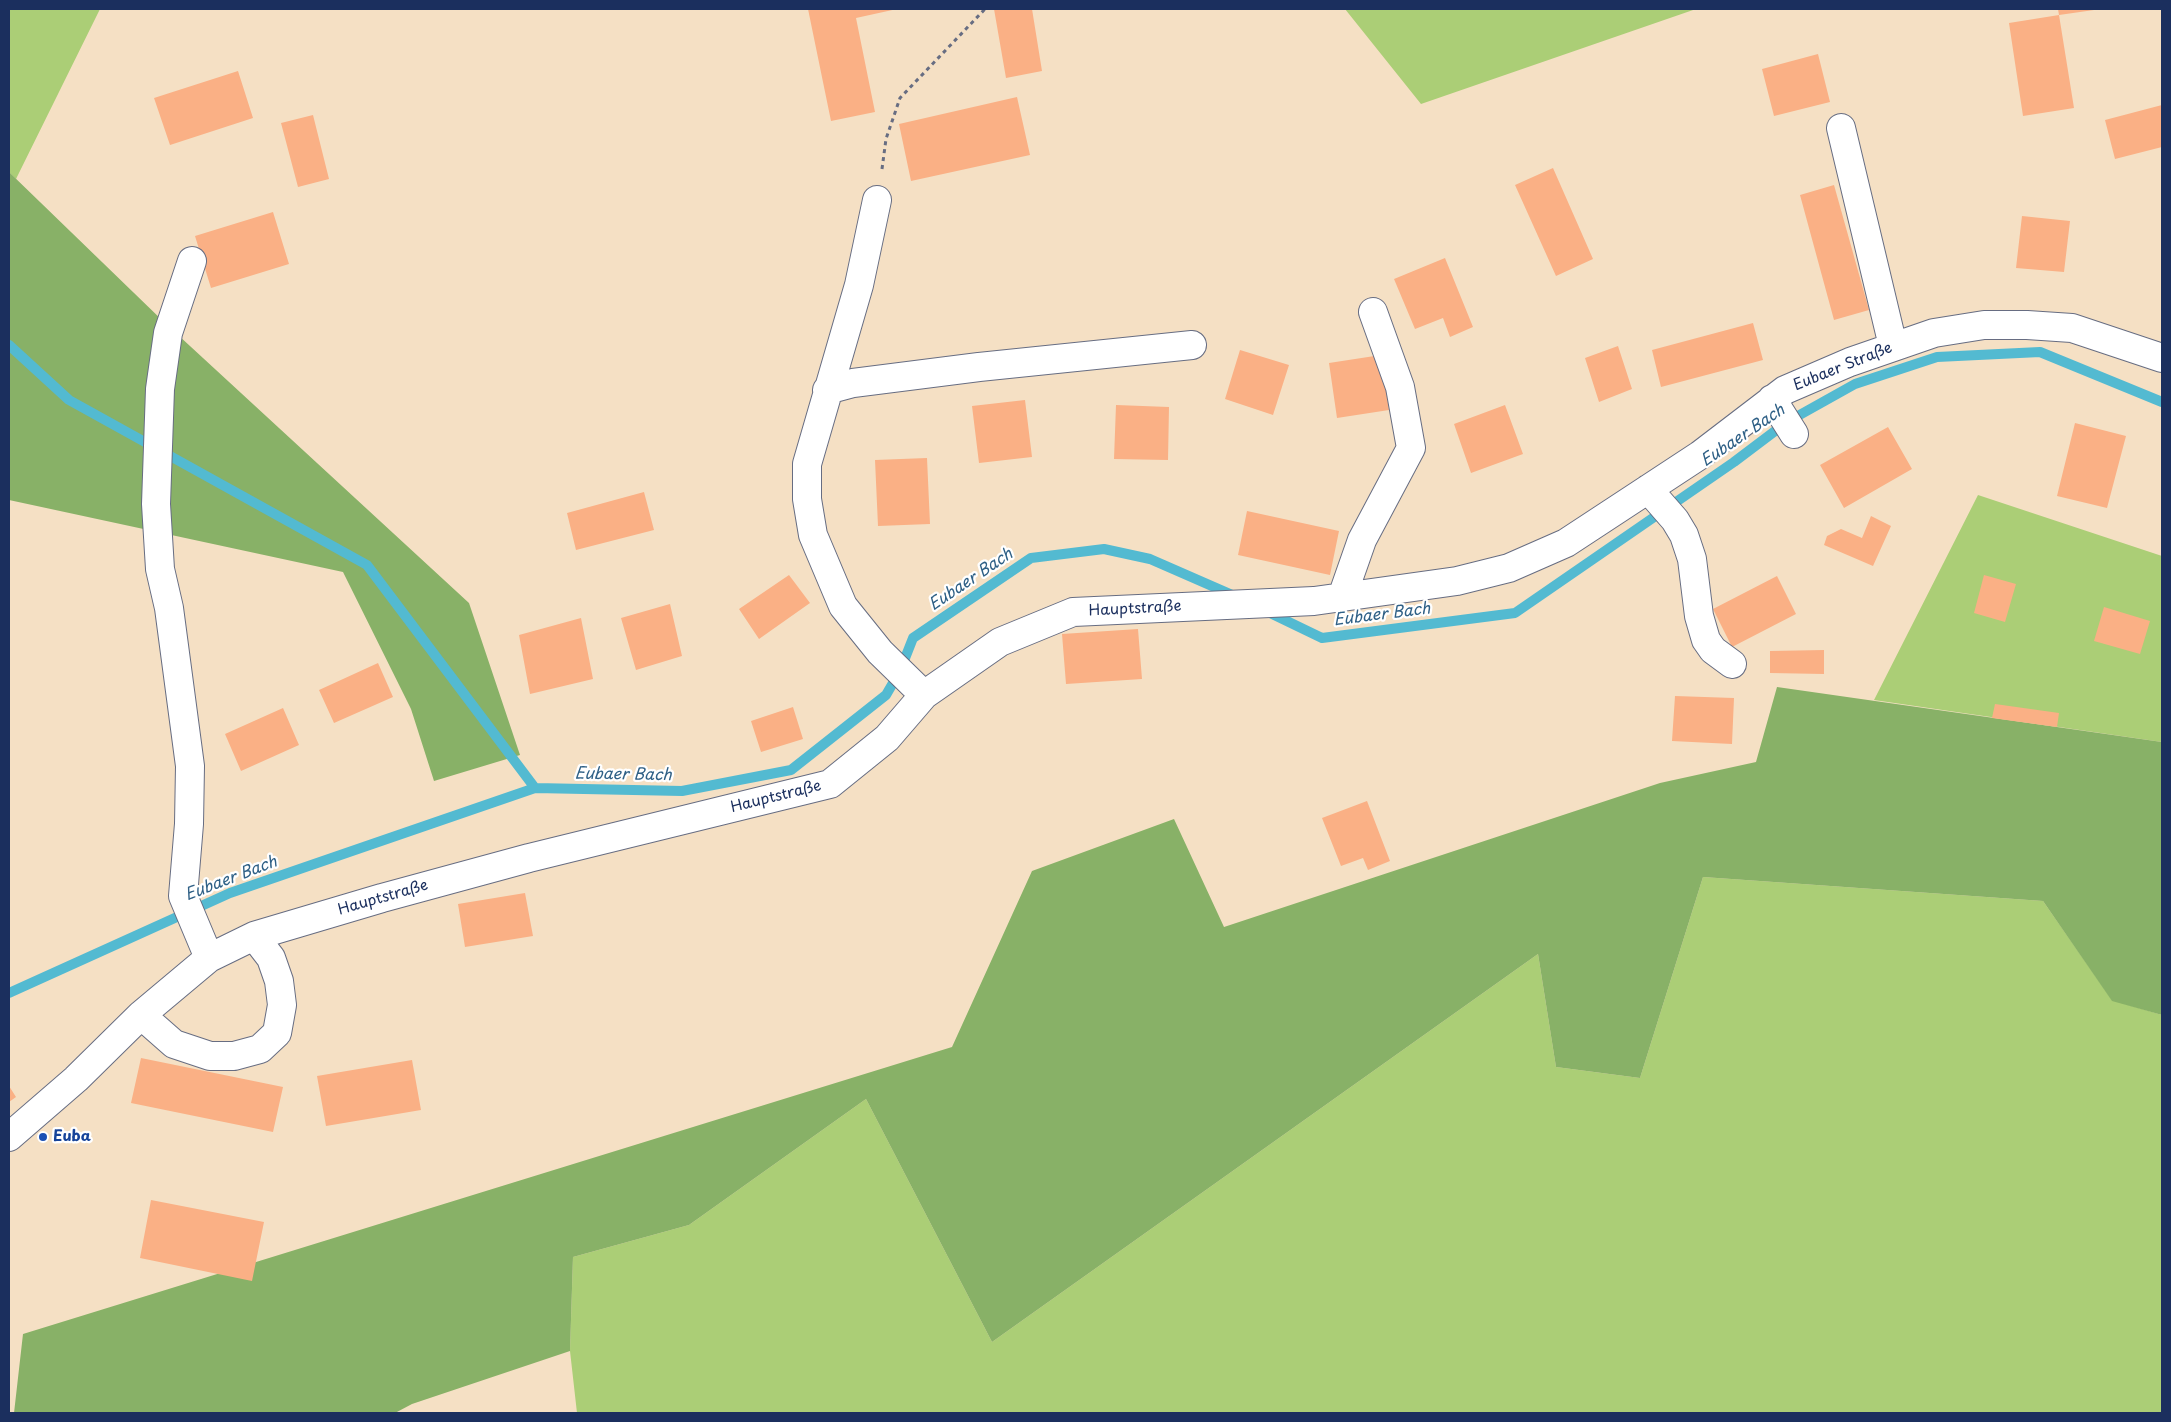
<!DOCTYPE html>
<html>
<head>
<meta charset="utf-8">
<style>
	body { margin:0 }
	#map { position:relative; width:2171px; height:1422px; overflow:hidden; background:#f5e0c4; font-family:"Playpen Sans",sans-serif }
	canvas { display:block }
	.frame { position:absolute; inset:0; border:10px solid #1b2f5e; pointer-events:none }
</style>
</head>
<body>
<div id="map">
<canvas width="2171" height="1422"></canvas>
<div class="frame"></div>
</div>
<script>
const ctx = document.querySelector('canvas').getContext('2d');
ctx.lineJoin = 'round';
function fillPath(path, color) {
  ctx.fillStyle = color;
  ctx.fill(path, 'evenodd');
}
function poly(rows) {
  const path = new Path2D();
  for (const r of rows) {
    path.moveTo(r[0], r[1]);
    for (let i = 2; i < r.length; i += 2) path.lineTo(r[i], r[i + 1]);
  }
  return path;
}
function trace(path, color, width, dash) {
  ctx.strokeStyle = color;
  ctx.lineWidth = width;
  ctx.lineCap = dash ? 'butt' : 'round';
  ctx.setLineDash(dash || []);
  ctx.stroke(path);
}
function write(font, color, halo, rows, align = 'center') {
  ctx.font = font + ' "Playpen Sans",sans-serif';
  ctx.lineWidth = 4.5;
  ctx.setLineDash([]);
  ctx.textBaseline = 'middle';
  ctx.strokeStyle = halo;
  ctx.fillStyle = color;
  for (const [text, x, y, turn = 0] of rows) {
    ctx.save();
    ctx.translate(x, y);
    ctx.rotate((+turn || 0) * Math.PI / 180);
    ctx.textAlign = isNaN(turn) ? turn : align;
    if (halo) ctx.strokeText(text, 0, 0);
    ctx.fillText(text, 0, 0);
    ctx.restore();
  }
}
fillPath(poly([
	[9,9,100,9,16,179,9,172],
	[1345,9,1696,9,1421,104],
	[1978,495,2162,556,2162,742,1874,700],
	[1703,877,2043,901,2112,1000,2162,1015,2162,1413,577,1413,570,1351,573,1257,689,1225,866,1099,992,1342,1538,954,1556,1067,1640,1078]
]), '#abce76');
fillPath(poly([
	[9,172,165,323,469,603,520,755,434,781,411,709,343,572,9,500],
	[1777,687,2162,742,2162,1015,2112,1001,2043,901,1703,877,1640,1078,1556,1067,1538,954,992,1342,866,1099,689,1225,573,1257,570,1351,412,1404,395,1413,14,1413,23,1334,952,1047,1032,871,1174,819,1224,927,1660,783,1756,762]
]), '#88b167');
trace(poly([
	[9,345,69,400,367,565,535,788],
	[1266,611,1322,638,1515,613,1734,462,1787,422,1855,384,1937,357,2040,352,2162,402],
	[9,993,230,893,535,788,682,791,791,770,886,695,900,671,913,638,1031,558,1104,549,1150,559,1237,597]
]), '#53bad1', 10);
fillPath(poly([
	[808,9,897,9,856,18,875,112,831,121],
	[994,9,1032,9,1042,71,1006,78],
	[2058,9,2094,9,2094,10,2059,15],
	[2059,15,2074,108,2023,116,2009,23],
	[1818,54,1830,102,1774,116,1762,69],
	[238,71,253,118,170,145,154,98],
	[1017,97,1030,155,911,181,899,124],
	[2162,105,2162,147,2115,159,2105,120],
	[313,115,329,179,298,187,281,123],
	[1553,168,1593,259,1556,276,1515,185],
	[1834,185,1869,310,1834,320,1800,195],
	[273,212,289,264,211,288,195,236],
	[2022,216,2070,221,2064,272,2016,268],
	[1445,258,1473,327,1450,337,1443,318,1415,329,1394,279],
	[1753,323,1763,360,1661,387,1652,350],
	[1618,346,1632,389,1599,402,1585,358],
	[1240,350,1289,365,1273,415,1225,399],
	[1381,355,1389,410,1337,418,1329,363],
	[1025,400,1032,457,979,463,972,406],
	[1116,405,1169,407,1168,460,1114,459],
	[1505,405,1523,454,1471,473,1454,424],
	[2075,423,2126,436,2107,508,2057,496],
	[1888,427,1912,469,1844,508,1820,465],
	[927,458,930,524,878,526,875,460],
	[644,492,654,530,576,550,567,513],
	[1247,511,1339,531,1330,575,1238,555],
	[1871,516,1891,526,1873,566,1824,545,1827,536,1841,529,1862,538],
	[789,575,810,603,759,639,739,609],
	[1984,575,2016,584,2005,622,1974,613],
	[1777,576,1796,614,1732,647,1713,609],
	[670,604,682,656,636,670,621,618],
	[2104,607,2150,621,2140,654,2094,641],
	[581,618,593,679,530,694,519,635],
	[1138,629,1142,679,1066,684,1062,634],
	[1824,650,1824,674,1770,673,1770,651],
	[378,663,393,697,334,723,319,690],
	[1675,696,1734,698,1732,744,1672,741],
	[1995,704,2059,713,2057,727,1992,718],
	[793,707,803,739,761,752,751,721],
	[283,708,299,745,241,771,225,734],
	[1367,801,1390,861,1368,870,1363,858,1341,866,1322,818],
	[525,893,533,936,465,947,458,904],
	[141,1058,283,1087,273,1132,131,1103],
	[412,1060,421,1110,326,1126,317,1076],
	[9,1086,16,1097,9,1102],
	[151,1200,264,1222,252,1281,140,1258]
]), '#fab085');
const minor = poly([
	[1841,128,1893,346],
	[877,200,859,285,807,464,807,499,813,535,843,606,880,652,924,695],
	[192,261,168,333,160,389,156,504,160,569,169,608,190,766,189,824,183,896,209,958],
	[827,390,853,383,979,367,1192,345],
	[1772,399,1794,434],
	[1648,489,1675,520,1684,535,1692,559,1699,616,1706,640,1713,650,1732,664],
	[1342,597,1362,540,1411,448,1400,387,1373,312],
	[141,1015,174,1044,210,1056,234,1056,260,1049,277,1033,282,1005,279,981,271,958,254,936],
	[9,1137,76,1079,141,1015,209,958,254,936,382,898,529,858,830,784,887,738,924,695,1000,642,1073,612,1314,601,1457,581,1509,568,1566,543,1700,455,1785,390,1850,362,1934,333,1984,325,2027,325,2072,328,2162,358]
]);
trace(minor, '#676d82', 30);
trace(poly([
	[882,169,886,139,900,98,985,9]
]), '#676d82', 3, [4, 4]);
trace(minor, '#fff', 28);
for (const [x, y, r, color] of [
	[43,1137,5,"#1a4fb4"]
]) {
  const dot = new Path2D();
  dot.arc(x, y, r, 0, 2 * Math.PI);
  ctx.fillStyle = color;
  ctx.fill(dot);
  trace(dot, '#fff', 2);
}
write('15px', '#1b2f5e', '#fff', [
	["Eubaer Straße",1843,367,-22],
	["Hauptstraße",1135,609,-3],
	["Hauptstraße",776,797,-14],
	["Hauptstraße",383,898,-16]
]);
write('bold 15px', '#164399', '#fff', [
	["Euba",53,1137]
], 'left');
write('italic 16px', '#2f6086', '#fff', [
	["Eubaer Bach",1743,436,-34],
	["Eubaer Bach",971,580,-34],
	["Eubaer Bach",1382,615,-7],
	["Eubaer Bach",623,775,1],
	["Eubaer Bach",231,879,-21]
]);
</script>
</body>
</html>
